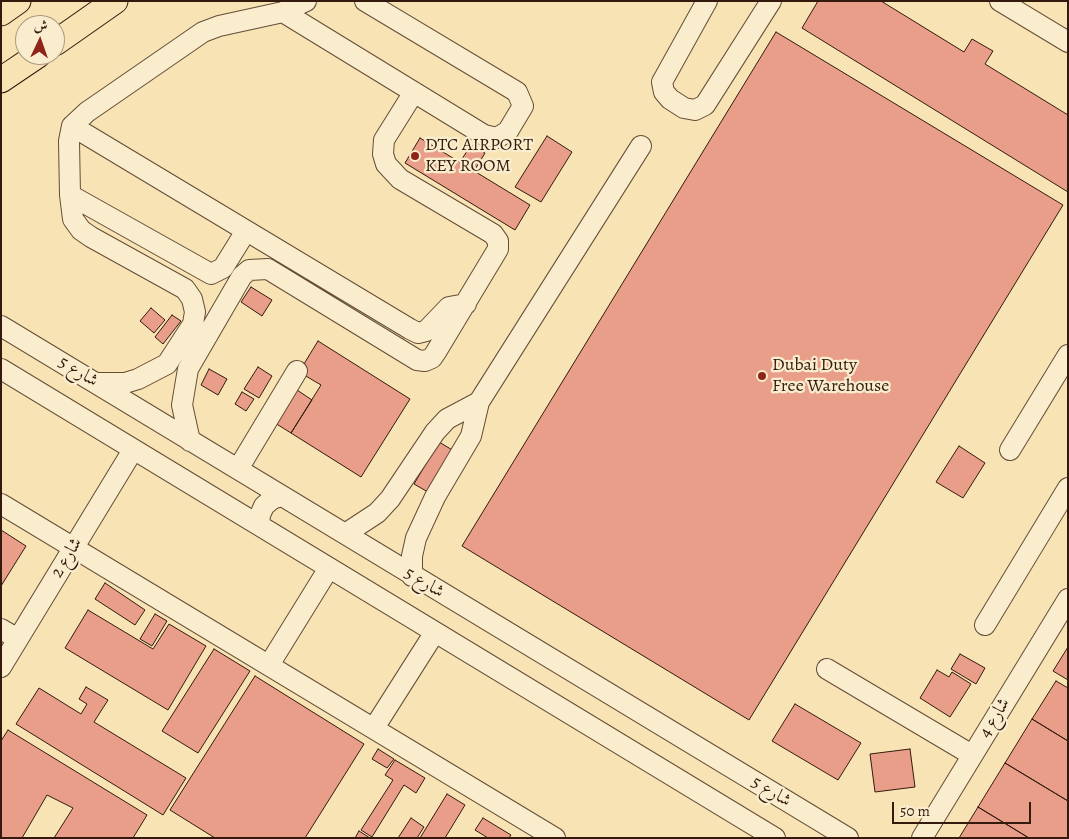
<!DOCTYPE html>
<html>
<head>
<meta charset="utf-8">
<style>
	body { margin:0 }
	#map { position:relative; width:1069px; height:839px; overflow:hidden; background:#f8e3b4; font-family:Alegreya,Amiri,serif }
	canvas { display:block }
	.frame { position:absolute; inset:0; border:2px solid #331a0d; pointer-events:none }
	.north { position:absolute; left:15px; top:15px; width:50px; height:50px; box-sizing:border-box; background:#faedce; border:1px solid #aa9981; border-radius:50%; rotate:3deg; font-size:14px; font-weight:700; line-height:20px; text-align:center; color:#331a0d }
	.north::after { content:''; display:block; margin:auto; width:18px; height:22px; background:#8f2418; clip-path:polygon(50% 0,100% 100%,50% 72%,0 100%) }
	.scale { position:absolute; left:892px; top:802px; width:139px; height:22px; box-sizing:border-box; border:2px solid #331a0d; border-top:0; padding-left:6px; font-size:15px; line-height:18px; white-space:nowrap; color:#331a0d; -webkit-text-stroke:4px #faedce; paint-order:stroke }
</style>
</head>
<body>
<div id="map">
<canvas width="1069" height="839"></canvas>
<div class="frame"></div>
<div class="north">ش</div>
<div class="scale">50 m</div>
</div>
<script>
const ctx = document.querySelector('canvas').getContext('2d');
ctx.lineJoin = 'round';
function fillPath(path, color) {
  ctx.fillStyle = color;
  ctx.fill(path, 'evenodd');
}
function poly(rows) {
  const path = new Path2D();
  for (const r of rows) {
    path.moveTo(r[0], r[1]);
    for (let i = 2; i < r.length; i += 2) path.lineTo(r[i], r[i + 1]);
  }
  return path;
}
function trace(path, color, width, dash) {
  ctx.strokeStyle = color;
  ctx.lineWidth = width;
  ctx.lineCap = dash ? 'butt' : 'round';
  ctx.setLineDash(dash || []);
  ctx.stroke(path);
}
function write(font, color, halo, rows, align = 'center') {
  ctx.font = font + ' Alegreya,Amiri,serif';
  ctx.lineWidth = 4.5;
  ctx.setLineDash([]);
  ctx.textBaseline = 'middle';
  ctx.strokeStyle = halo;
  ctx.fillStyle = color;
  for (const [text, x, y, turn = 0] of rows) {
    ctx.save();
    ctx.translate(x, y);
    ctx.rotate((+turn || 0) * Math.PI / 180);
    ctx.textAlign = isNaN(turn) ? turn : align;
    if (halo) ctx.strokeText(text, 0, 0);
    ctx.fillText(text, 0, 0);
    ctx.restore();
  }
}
const building = poly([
	[818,1,881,1,964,52,972,39,993,51,985,64,1068,115,1068,192,802,28,818,1],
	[776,32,1063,205,749,720,462,546,776,32],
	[547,136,572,152,541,202,515,187,547,136],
	[420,138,530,205,515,230,405,163,420,138],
	[471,145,485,153,474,171,460,162,471,145],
	[251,287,272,300,262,316,241,302,251,287],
	[151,308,165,320,154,333,140,321,151,308],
	[172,315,181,321,163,344,155,337,172,315],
	[318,341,410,399,361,477,291,433,321,385,299,372,318,341],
	[258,367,272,376,259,398,244,389,258,367],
	[209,369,227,379,218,395,201,385,209,369],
	[297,390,312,400,291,433,275,423,297,390],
	[242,392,254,399,246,411,235,404,242,392],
	[439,442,454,451,428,492,414,484,439,442],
	[959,446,985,463,963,498,936,482,959,446],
	[1,530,26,546,1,586,1,530],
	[105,583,145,610,135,625,95,599,105,583],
	[88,610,153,649,169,624,206,646,168,710,65,648,88,610],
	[155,614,167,621,152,646,140,639,155,614],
	[1068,647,1068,680,1053,671,1068,647],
	[214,649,250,671,198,753,162,731,214,649],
	[960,654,985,668,976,684,951,669,960,654],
	[937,670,949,677,952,672,971,684,950,717,920,698,937,670],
	[255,676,364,744,305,838,215,838,170,810,255,676],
	[1056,681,1068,688,1068,741,1032,719,1056,681],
	[86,687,108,700,94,722,186,778,163,815,16,724,39,688,81,714,87,704,79,699,86,687],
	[795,704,861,743,838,780,772,741,795,704],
	[1032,719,1068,741,1068,801,1005,763,1032,719],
	[8,730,147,815,133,838,54,838,73,808,47,795,22,838,1,838,1,741,8,730],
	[378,749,394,759,387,768,372,759,378,749],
	[910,749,915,787,875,792,870,754,910,749],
	[395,760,425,778,416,793,404,785,372,837,361,830,393,780,385,775,395,760],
	[1005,763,1068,801,1068,838,1029,838,978,807,1005,763],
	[447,794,465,805,445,838,420,838,447,794],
	[978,807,1029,838,959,838,978,807],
	[411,818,424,827,417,838,398,838,411,818],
	[483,818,511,835,509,838,488,838,475,830,483,818],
	[359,831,370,838,355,838,359,831]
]);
fillPath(building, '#e99e8a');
trace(building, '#331a0d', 1);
const minor = poly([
	[707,1,662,82,664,92,670,99,684,108,695,110,705,105,771,1],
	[1000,1,1068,42],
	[283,12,484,135,497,138,508,131,523,106,517,92,365,1],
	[72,126,410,329,418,333,426,331,449,307,466,304],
	[70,195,211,274,223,268,246,231],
	[1,326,848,838],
	[1,369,775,838],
	[96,383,125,383,138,379,167,364,193,324,195,312,192,299,185,289,91,237,81,230,73,219,70,195,69,141,72,126,87,112,203,32,219,26,283,12,306,1],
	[190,441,182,405,188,369,242,276,249,270,268,269,417,360,425,361,432,358,436,352,498,249,498,241,493,234,400,179,386,164,383,154,384,140,414,92],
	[1010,450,1068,355],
	[238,469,297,371],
	[1,504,555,838],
	[259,525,260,515,264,506,272,499,281,496],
	[345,534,377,513,390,499,435,432,447,419,479,402],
	[412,576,412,556,416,538,435,497,471,436,479,402,641,146],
	[985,625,1068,488],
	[1,629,18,639],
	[269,665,329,568],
	[1,667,133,450],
	[827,669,972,755],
	[374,728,435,632],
	[922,838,1068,599]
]);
const major = poly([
	[1,13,18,1],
	[55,43,115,1],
	[1,80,38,55]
]);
trace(minor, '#644c37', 22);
trace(major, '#331a0d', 27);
trace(minor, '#faedce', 20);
trace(major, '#f8e3b4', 25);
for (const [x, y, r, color] of [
	[415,156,5,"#8f2418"],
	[762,376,5,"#8f2418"]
]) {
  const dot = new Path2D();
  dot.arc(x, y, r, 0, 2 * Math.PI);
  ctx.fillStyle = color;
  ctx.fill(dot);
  trace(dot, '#faedce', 2);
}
write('18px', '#331a0d', '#faedce', [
	["DTC AIRPORT",425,146],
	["KEY ROOM",425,167],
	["Dubai Duty",772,366],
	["Free Warehouse",772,387]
], 'left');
write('18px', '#331a0d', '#faedce', [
	["شارع 5",78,372,31],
	["شارع 2",67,558,-59],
	["شارع 5",424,583,31],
	["شارع 4",995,718,-59],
	["شارع 5",771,792,31]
]);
</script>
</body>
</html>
